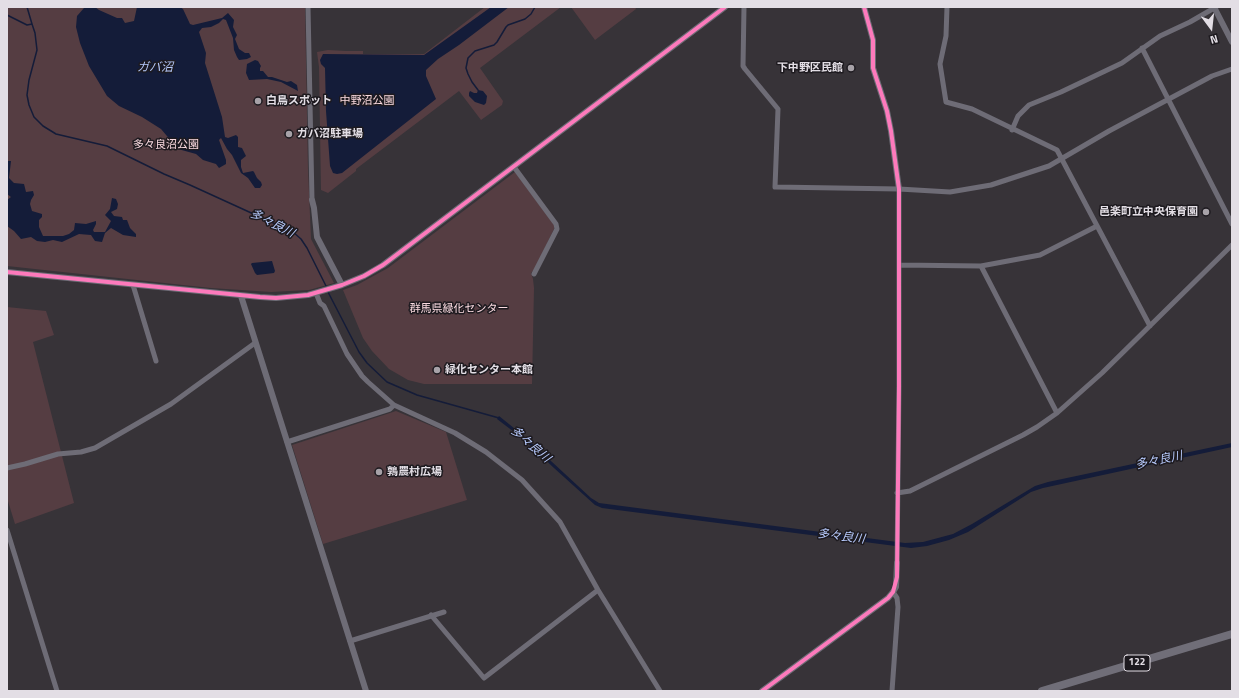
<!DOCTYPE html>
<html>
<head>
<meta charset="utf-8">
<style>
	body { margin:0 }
	#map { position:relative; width:1239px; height:698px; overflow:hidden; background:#373338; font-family:"Titillium Web",sans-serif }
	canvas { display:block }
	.frame { position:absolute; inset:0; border:8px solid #e3dee5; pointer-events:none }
	.north { position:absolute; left:1191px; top:8px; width:40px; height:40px; -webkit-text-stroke:3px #1d1a1f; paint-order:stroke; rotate:165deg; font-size:11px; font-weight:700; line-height:16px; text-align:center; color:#e3dee5 }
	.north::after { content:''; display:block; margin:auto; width:14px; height:18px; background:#e3dee5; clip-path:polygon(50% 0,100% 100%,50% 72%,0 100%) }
</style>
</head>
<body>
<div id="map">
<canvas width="1239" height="698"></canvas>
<div class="frame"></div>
<div class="north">N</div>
</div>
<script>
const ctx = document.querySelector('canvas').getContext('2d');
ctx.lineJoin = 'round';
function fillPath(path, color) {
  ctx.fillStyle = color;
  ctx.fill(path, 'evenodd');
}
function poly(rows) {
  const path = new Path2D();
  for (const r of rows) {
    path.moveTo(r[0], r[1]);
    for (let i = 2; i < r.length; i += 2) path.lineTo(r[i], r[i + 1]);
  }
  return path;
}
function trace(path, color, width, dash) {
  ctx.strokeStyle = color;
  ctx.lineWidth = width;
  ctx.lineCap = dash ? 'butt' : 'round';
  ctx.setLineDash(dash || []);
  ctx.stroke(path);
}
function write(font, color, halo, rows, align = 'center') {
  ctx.font = font + ' "Titillium Web","Noto Sans JP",sans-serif';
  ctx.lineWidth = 3;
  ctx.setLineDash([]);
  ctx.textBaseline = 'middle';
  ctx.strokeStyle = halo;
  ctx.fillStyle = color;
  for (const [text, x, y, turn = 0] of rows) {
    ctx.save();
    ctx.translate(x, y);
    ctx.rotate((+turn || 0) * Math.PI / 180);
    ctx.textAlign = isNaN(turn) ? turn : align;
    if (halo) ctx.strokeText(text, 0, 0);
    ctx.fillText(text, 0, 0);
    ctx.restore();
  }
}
fillPath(poly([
	[7,7,305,7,308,169,311,239,334,283,309,290,271,292,211,288,7,266],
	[485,7,561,7,480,68,503,101,502,105,481,120,459,91,356,169,356,171,328,193,321,190,319,67,317,52,328,50,346,51,363,51,363,54,424,54],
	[571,7,635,7,636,9,595,40],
	[515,172,554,225,554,229,534,270,531,273,533,279,534,288,532,384,424,384,408,380,389,369,372,351,363,338,343,290,357,285,388,268],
	[7,307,46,311,54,335,33,342,74,503,15,524,7,498],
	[396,411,446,432,467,500,323,544,292,445]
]), '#553d42');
fillPath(poly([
	[88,7,95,7,99,10,117,18,122,18,125,23,134,21,137,7,180,7,183,9,190,24,193,25,222,18,228,13,234,20,233,27,237,35,235,39,239,49,245,53,249,53,251,57,247,59,239,60,237,57,234,50,233,38,226,20,223,19,219,23,211,27,202,28,199,32,206,53,205,63,222,117,225,137,228,138,236,135,238,137,238,147,242,148,246,156,241,160,241,167,243,173,253,171,254,172,257,178,261,182,262,185,260,188,255,188,248,178,241,173,232,155,227,149,221,138,219,140,226,160,226,164,219,168,216,164,203,160,196,154,178,149,161,129,142,117,119,106,107,96,89,66,80,43,76,27,77,16,84,8],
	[491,7,509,7,459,45,438,59,426,70,426,76,436,99,342,173,337,174,333,173,330,166,326,111,325,68,321,64,320,60,323,54,424,55],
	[255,60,258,61,261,66,260,68,260,71,263,71,268,77,272,77,287,82,291,81,297,85,298,91,281,82,267,79,249,80,246,73,247,64],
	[478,90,483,91,487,96,486,103,484,105,475,102,469,96,469,93,470,91,474,93,477,93],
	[7,161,11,161,9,178,14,183,24,184,26,192,33,191,34,195,31,200,30,204,32,211,42,214,42,217,39,220,39,227,43,236,63,236,69,234,74,230,75,223,86,224,96,221,96,224,93,230,94,232,105,232,111,221,105,215,110,209,112,198,116,199,118,204,117,209,111,212,114,216,122,217,123,220,127,220,130,228,136,234,136,237,123,235,111,228,105,233,102,242,95,241,91,235,79,234,62,242,53,240,45,242,37,241,31,237,21,239,14,231,7,226,7,200,11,197,7,194],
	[272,261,275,271,274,273,257,275,255,273,251,264,252,263],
	[499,416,525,437,591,498,599,503,905,543,923,542,953,534,972,524,1035,486,1048,482,1232,443,1232,447,1043,488,1031,492,968,532,949,540,927,546,911,548,602,508,595,505,554,468,522,438,497,419]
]), '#141c39');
trace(poly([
	[27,7,32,24],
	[7,15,27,25,32,24,35,33,37,50,29,80,27,95,29,105,34,117,43,126,56,134,107,146,164,174,190,185,293,232,301,239,307,248,327,288],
	[478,90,472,82,468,74,466,68,468,58,475,51,494,45,497,42,506,27,508,25,525,19,531,14,535,7],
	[328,292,359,352,367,363,387,382,417,395,499,418]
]), '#141c39', 1.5);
trace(poly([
	[308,7,312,200],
	[744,7,743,66,745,69,778,109,775,187,899,189,950,192,991,185,1049,166,1109,131,1212,76,1232,69],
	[947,7,946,36,940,64,946,102,972,109,1057,150,1150,326],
	[1142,48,1232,224],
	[1012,130,1018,116,1029,105,1061,92,1122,63,1160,36,1190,22,1216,7],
	[514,167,556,224,557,229,534,274],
	[899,265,981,266,1040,255,1097,226],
	[981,266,1057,413],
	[133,285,156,361],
	[316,293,320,303,324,306,347,354,362,376,368,382,394,405,455,433,486,452,522,480,560,522,598,590,660,691],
	[287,442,390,409,394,405],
	[7,468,25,464,58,454,81,452,95,448,171,404,255,343],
	[897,493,910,491,1023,435,1037,427,1057,413,1102,373,1232,245],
	[7,530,57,691],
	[897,563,899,386,899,189],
	[431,615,484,678,598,590],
	[350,641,444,612],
	[892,691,898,607,897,598,893,592]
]), '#6e6c76', 5);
trace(poly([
	[864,7,873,40,873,68,887,111,891,131,899,189],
	[1214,7,1232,42],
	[312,200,314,208,317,237,342,285],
	[7,272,260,297,276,298,308,295,342,285,364,276,383,265,725,7],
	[241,296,366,691],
	[762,691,888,598,893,592,896,587,897,563]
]), '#6e6c76', 6);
trace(poly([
	[1042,691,1232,634]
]), '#706e78', 8);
trace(poly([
	[7,272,260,297,276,298,308,295,342,285,364,276,383,265,725,7],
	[762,691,888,598,893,592,897,577,899,386,899,189,891,131,887,111,873,68,873,40,864,7]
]), '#fd7abc', 4);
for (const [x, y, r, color] of [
	[851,68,4,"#a7a2a8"],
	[258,101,4,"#a7a2a8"],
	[289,134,4,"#a7a2a8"],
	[1206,212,4,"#a7a2a8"],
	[437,370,4,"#a7a2a8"],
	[379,472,4,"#a7a2a8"]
]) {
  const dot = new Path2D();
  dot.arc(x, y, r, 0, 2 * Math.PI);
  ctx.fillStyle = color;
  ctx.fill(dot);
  trace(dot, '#1d1a1f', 1.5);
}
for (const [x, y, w] of [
	[1137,663,26]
]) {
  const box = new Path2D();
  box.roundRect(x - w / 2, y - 8, w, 16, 3);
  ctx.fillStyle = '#1d1a1f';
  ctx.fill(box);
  trace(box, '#e3dee5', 1);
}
write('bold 10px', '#e3dee5', null, [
	["122",1137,663]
]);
write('bold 11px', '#e3dee5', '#1d1a1f', [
	["下中野区民館",843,68,"right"],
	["白鳥スポット",266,101],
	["ガバ沼駐車場",297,134],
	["邑楽町立中央保育園",1198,212,"right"],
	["緑化センター本館",445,370],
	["鶉農村広場",387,472]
], 'left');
write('11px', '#fadae0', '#1d1a1f', [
	["中野沼公園",367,101],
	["多々良沼公園",166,145],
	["群馬県緑化センター",459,309]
]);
write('italic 12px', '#b5c8fa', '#1d1a1f', [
	["ガバ沼",155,68],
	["多々良川",272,224,27],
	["多々良川",530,445,41],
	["多々良川",1159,461,-12],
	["多々良川",841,537,7]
]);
</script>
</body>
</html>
